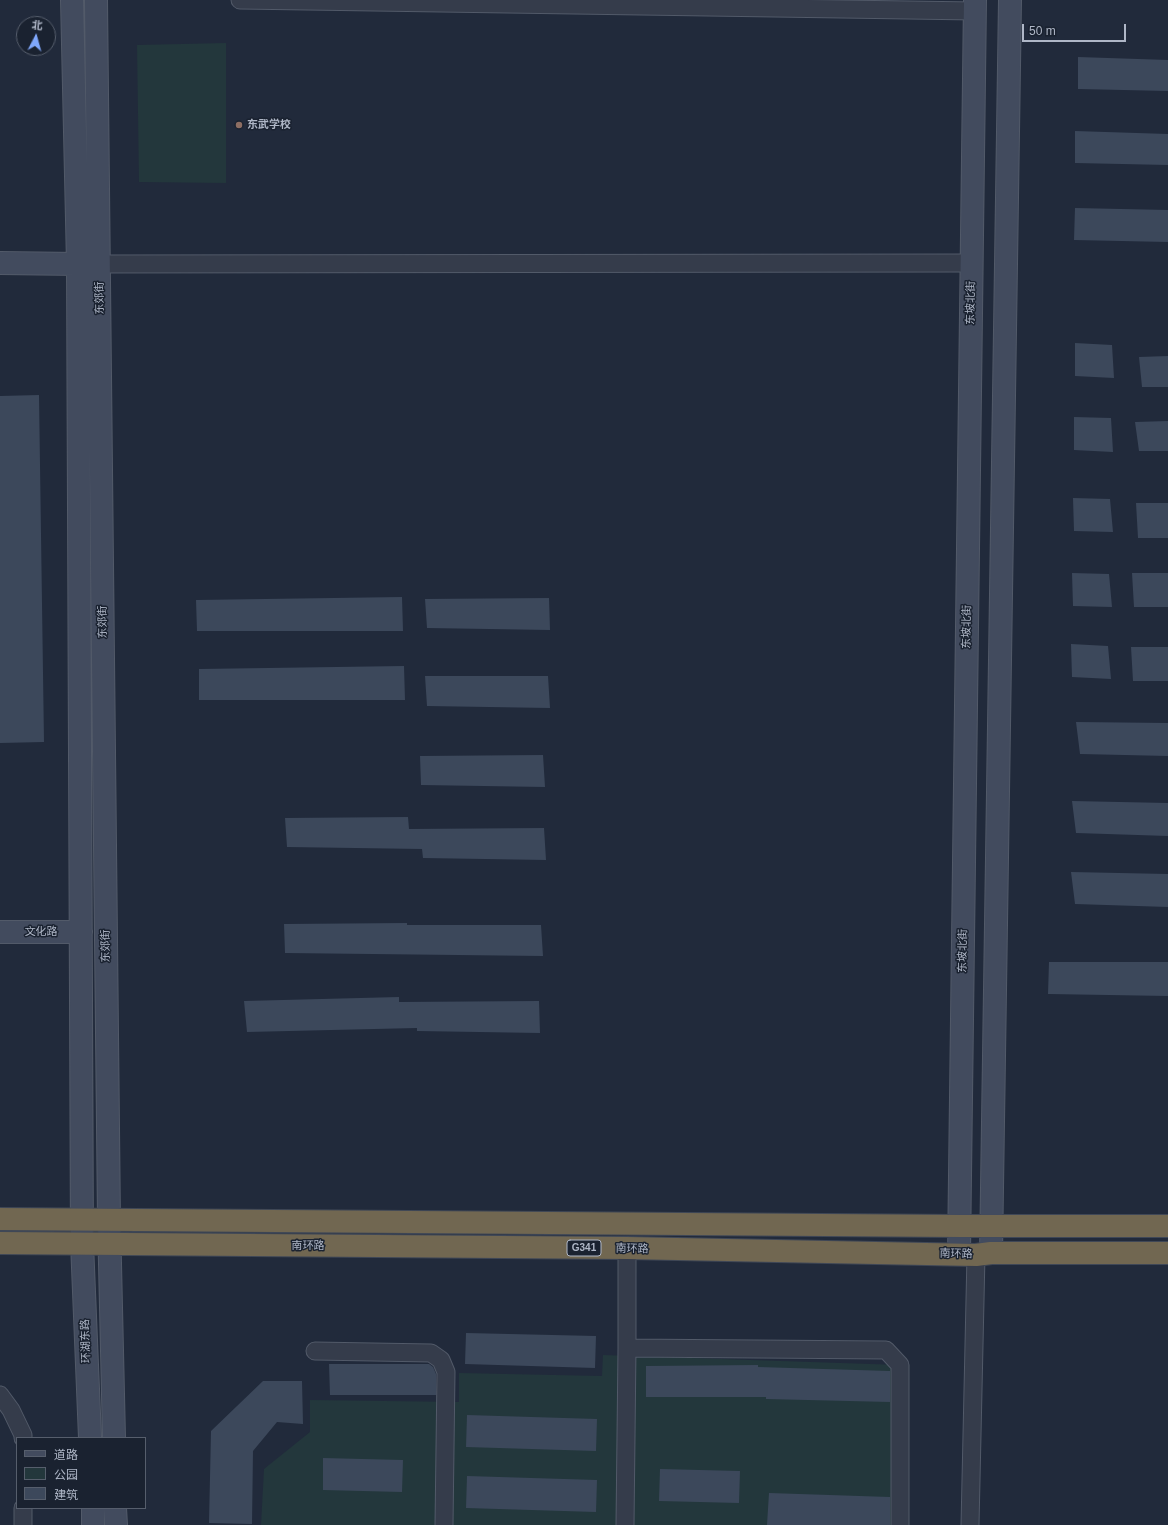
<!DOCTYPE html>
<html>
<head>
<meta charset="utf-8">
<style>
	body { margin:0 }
	#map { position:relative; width:1168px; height:1525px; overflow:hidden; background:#212a3b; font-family:Helvetica,"Noto Sans SC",sans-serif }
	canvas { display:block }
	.legend { position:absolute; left:16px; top:1437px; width:130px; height:72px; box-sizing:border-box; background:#1a2230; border:1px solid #565e6c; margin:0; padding:5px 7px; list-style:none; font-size:12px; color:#afb7c7 }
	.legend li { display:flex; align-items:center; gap:8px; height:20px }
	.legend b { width:20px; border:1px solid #565e6c }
	.north { position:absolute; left:16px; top:16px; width:40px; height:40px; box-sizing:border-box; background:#1a2230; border:1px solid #565e6c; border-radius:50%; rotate:6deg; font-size:11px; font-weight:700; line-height:16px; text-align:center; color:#afb7c7 }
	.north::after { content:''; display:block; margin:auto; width:14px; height:18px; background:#80a8fc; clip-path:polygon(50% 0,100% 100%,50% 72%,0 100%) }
	.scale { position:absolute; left:1022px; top:24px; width:104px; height:18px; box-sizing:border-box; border:2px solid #afb7c7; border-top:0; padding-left:5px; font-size:12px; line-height:14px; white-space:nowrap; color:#afb7c7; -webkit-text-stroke:3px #1a2230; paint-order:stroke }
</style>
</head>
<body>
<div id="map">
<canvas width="1168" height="1525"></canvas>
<ul class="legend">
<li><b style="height:5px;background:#424b5e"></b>道路</li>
<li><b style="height:11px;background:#23373c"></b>公园</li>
<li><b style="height:11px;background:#3c485b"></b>建筑</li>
</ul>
<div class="north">北</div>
<div class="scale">50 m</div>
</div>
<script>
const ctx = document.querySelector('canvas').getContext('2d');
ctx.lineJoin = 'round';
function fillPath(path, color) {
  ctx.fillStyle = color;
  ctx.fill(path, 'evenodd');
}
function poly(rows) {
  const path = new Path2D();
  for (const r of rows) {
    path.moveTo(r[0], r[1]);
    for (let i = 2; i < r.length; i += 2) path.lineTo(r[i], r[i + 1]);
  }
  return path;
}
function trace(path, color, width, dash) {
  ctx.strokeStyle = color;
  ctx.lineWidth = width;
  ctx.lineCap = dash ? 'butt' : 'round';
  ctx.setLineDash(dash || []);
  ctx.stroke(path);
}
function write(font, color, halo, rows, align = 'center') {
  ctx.font = font + ' Helvetica,"Noto Sans SC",sans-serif';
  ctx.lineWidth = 3;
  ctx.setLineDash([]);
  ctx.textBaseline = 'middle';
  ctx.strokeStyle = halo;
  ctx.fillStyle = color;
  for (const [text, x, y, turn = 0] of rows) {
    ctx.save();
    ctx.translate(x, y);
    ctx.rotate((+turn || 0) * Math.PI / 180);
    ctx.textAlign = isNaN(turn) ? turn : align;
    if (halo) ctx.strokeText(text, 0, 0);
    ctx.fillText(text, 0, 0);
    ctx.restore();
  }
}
fillPath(poly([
	[226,43,226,183,139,182,137,45],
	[603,1355,900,1365,899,1525,261,1525,264,1469,310,1432,310,1400,459,1402,459,1373,602,1376]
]), '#23373c');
fillPath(poly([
	[1078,57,1168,60,1168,91,1078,89],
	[1075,131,1168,134,1168,165,1075,163],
	[1075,208,1168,210,1168,242,1074,240],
	[1075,343,1112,345,1114,378,1075,376],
	[1168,356,1168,387,1142,387,1139,357],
	[39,395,44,742,0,743,0,396],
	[1074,417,1111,418,1113,452,1074,450],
	[1168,421,1168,451,1139,451,1135,422],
	[1073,498,1110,499,1113,532,1074,531],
	[1136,503,1168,503,1168,538,1138,538],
	[1072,573,1109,574,1112,607,1073,606],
	[1132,573,1168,573,1168,607,1134,607],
	[402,597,403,631,197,631,196,600],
	[549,598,550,630,427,628,425,599],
	[1071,644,1108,646,1111,679,1072,677],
	[1131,647,1168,647,1168,681,1133,681],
	[404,666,405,700,199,700,199,669],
	[425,676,548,676,550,708,427,706],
	[1076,722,1168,723,1168,756,1080,754],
	[543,755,545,787,421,785,420,756],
	[1072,801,1168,803,1168,836,1076,833],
	[408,817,409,829,544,828,546,860,423,858,422,849,287,847,285,818],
	[1071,872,1168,874,1168,907,1075,904],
	[407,923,407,925,541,925,543,956,285,953,284,924],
	[1049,962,1168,962,1168,996,1048,994],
	[399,997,399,1002,539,1001,540,1033,417,1031,417,1028,247,1032,244,1001],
	[466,1333,596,1336,595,1368,465,1364],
	[329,1364,429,1364,433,1367,436,1374,436,1395,330,1395],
	[758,1365,758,1367,890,1371,890,1402,766,1399,766,1397,646,1397,646,1366],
	[263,1381,302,1381,303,1424,277,1422,253,1451,252,1524,209,1523,211,1431],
	[467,1415,597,1419,596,1451,466,1447],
	[323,1458,403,1460,402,1492,323,1490],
	[660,1469,740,1471,739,1503,659,1501],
	[467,1476,597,1480,596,1512,466,1508],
	[769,1493,890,1497,890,1525,767,1525]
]), '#3c485b');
const street = poly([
	[240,0,975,11],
	[88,264,972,263],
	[627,1348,886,1350,900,1365,900,1525],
	[315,1351,431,1353,441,1360,446,1372,444,1525],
	[0,1395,11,1410,23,1435,23,1438],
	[23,1508,23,1525],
	[625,1525,627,1348,627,1248],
	[970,1525,976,1255]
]);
const secondary = poly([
	[72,0,78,264,82,1243,90,1438],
	[96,0,109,1220,114,1438],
	[0,263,78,264],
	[0,932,81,932],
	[991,1253,1010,0],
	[959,1254,975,0],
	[93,1508,93,1525],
	[115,1508,116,1525]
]);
const highway = poly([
	[0,1219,960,1226,1168,1226],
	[0,1243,627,1248,976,1255,991,1253,1168,1253]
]);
trace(street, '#525a69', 19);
trace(secondary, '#525a69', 24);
trace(highway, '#3f4756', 24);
trace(street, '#353c4b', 17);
trace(secondary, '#424b5e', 22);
trace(highway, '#716751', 22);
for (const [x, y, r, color] of [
	[239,125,4,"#8d6e63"]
]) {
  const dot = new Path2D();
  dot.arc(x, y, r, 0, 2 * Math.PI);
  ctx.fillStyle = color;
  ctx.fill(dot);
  trace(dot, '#1a2230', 1.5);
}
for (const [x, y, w] of [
	[584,1248,34]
]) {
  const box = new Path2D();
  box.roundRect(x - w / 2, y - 8, w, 16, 3);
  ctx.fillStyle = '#1a2230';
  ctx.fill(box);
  trace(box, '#afb7c7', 1);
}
write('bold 10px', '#afb7c7', null, [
	["G341",584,1248]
]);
write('bold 11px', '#afb7c7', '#1a2230', [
	["东武学校",247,125]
], 'left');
write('11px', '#afb7c7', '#1a2230', [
	["东郊街",100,298,-91],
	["东坡北街",971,303,-89],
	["东郊街",103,622,-91],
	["东坡北街",967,627,-89],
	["文化路",41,932],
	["东郊街",106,946,-91],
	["东坡北街",963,951,-89],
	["南环路",308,1246],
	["南环路",632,1249,1],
	["南环路",956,1254,1],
	["环湖东路",86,1341,-92]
]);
</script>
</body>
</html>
